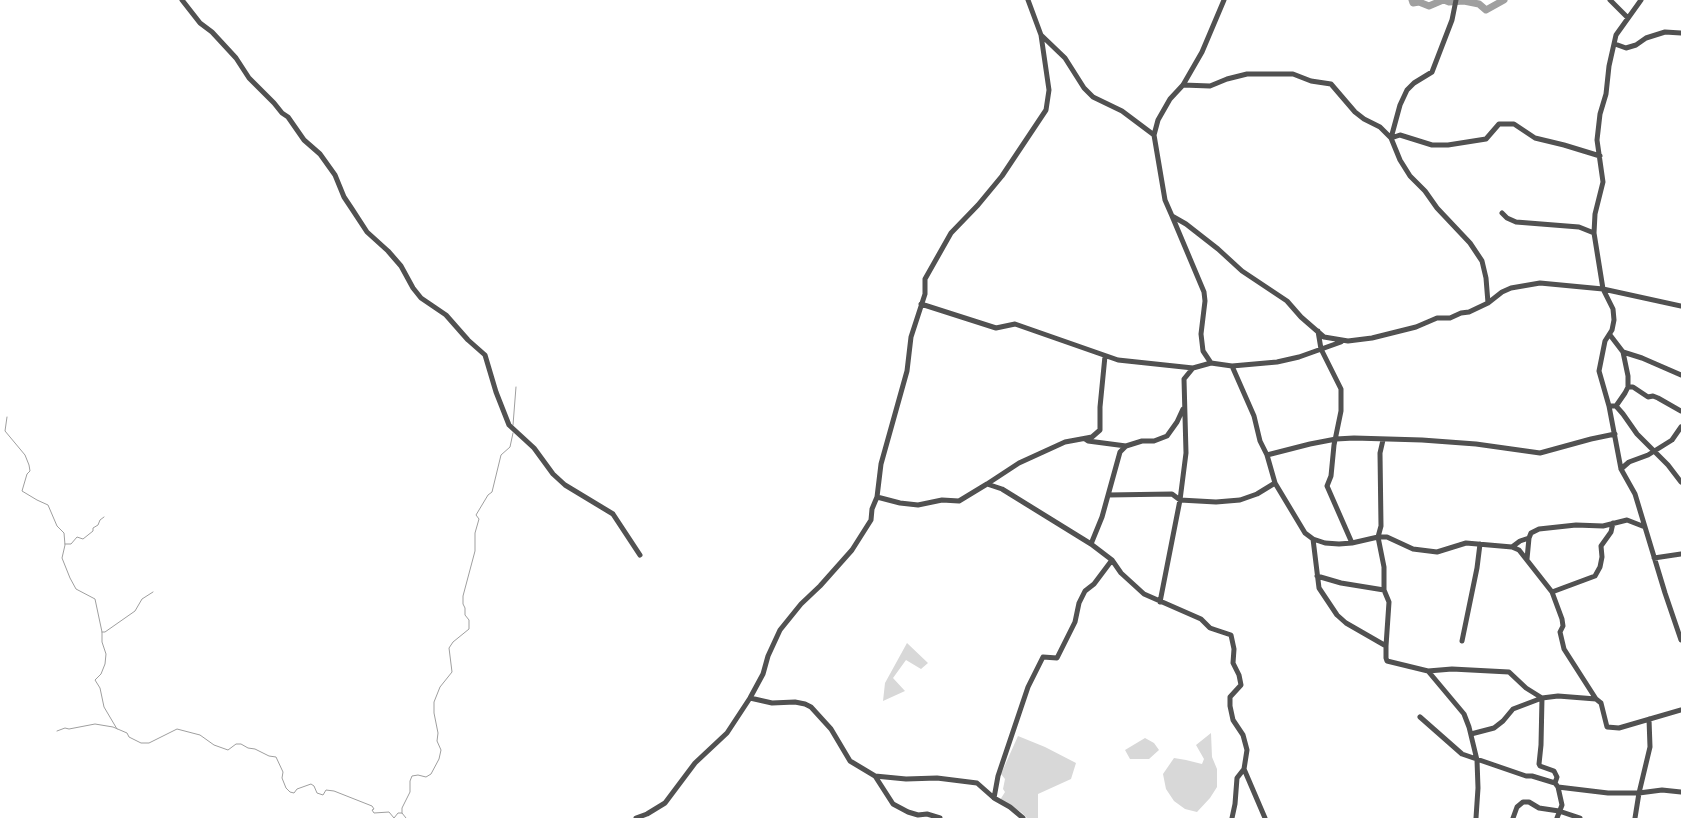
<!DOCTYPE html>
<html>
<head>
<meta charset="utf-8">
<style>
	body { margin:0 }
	canvas { display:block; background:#fff }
</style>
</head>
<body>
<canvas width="1681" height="818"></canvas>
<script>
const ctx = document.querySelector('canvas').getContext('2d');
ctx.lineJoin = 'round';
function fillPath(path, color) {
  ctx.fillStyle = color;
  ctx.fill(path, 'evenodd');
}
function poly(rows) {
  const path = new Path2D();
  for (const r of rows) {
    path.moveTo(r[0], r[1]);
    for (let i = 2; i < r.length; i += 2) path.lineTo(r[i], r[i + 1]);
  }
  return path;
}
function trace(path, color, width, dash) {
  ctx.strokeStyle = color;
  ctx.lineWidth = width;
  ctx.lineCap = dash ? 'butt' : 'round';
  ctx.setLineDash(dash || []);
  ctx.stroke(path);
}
fillPath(poly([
	[907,643,928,663,921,669,906,660,893,678,905,691,883,701,885,683],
	[1211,733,1212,757,1217,769,1217,787,1210,798,1197,812,1185,809,1174,801,1166,789,1163,774,1174,758,1186,760,1202,764,1204,759,1196,745],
	[1018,736,1045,747,1076,763,1071,779,1038,794,1038,818,1027,818,1021,812,1000,800,1005,792,1003,789,1005,779,1001,774],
	[1145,738,1154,743,1159,750,1149,759,1130,759,1125,750]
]), '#d8d8d8');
trace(poly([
	[7,417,5,431,25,455,29,465,30,471,27,474,22,491,37,500,48,505,57,526,64,533,65,545,62,558,70,578,76,589,95,599,102,632,102,642,106,654,105,664,101,674,95,680,100,688,104,707,117,729],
	[513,425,516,387],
	[65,544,71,544,77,537,83,539,93,531,93,528,98,525,100,520,104,517],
	[102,632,105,632,135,611,142,599,153,592],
	[57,731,65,728,69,729,95,724,113,727,127,733,129,737,141,743,149,743,177,729,200,735,214,745,228,750,236,744,241,744,248,748,255,749,269,756,276,757,283,772,282,778,286,788,290,792,294,793,297,789,311,784,314,786,317,793,323,795,326,790,334,791,372,806,374,809,372,810,374,813,389,812,394,818,398,813,402,813,406,818],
	[402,813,402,808,410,792,410,781,412,776,418,775,426,777,431,774,439,759,441,750,437,741,438,733,434,713,434,702,440,687,452,672,449,648,453,642,469,629,469,620,465,615,465,608,463,604,463,596,475,551,475,533,479,519,476,515,488,495,492,492,501,455,510,447,513,433]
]), '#9f9f9f', 1);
trace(poly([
	[1412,0,1413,3,1419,2,1429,6,1443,0],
	[1444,0,1449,2,1464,1,1479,4,1486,10,1504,0]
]), '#9f9f9f', 7);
trace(poly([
	[182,0,200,23,212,32,236,58,249,78,274,103,282,113,288,117,304,140,320,154,335,175,344,197,352,209,367,232,388,251,401,266,413,288,421,298,446,315,468,340,485,355,496,392,509,425,534,448,553,474,565,485,613,514,640,555],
	[1028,0,1041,35,1065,58,1084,88,1093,97,1122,111,1154,135,1165,200,1172,216,1186,224,1218,249,1242,271,1287,301,1301,317,1324,337,1348,341,1372,338,1416,327,1437,318,1450,318,1461,313,1469,312,1488,303,1502,292,1511,288,1540,283,1603,289,1681,306],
	[1610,0,1628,18],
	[1641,0,1616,35,1609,66,1606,94,1600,114,1597,140,1603,182,1595,214,1594,233,1603,289,1613,309,1614,320,1612,330,1605,341,1599,371,1609,406,1621,469,1635,494,1665,593,1681,640],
	[1615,44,1626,48,1636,45,1646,38,1665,32,1681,33],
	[1183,85,1210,86,1227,79,1247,74,1293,74,1311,81,1331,84,1355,112,1364,119,1380,127,1391,138,1400,160,1410,176,1425,191,1437,208,1470,243,1482,261,1486,278,1488,303],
	[1154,135,1158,120,1170,99,1183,85,1202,52,1224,0],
	[1391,138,1400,135,1432,145,1448,145,1486,139,1499,124,1514,124,1535,138,1564,145,1600,156],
	[1391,138,1400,105,1407,90,1414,83,1432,72,1452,20,1456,0],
	[1502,213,1507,218,1516,222,1579,227,1594,233],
	[1172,216,1204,292,1205,301,1201,334,1203,351,1211,363,1232,366,1254,416,1260,441,1267,455,1275,483,1305,533,1313,539,1325,543,1339,544,1352,543,1378,537,1387,537,1413,549,1437,552,1466,543,1512,547,1520,541,1529,538,1531,533,1539,529,1576,525,1603,526,1627,520,1645,527],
	[921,304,996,328,1015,324,1118,360,1193,368],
	[1318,331,1321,349,1341,389,1341,411,1334,445,1331,476,1327,486,1352,543],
	[1610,335,1623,352,1628,376,1628,387,1625,393,1616,406],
	[1623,352,1642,358,1681,375],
	[1232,366,1277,362,1299,357,1341,342],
	[1628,387,1633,387,1648,397,1653,396,1658,398,1681,411],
	[1609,406,1616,406,1623,414,1637,434,1668,465,1681,482],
	[1085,439,1088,441,1126,446],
	[1383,440,1380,453,1381,526,1378,537,1384,567,1384,590,1389,602,1386,646],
	[1267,455,1310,444,1336,439,1354,438,1422,440,1476,444,1540,453,1591,439,1615,434],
	[1621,469,1629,462,1648,455,1672,440,1681,427],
	[987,484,1019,463,1065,442,1092,437,1100,430,1100,407,1105,356],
	[1108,495,1172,494,1180,500,1216,502,1240,500,1257,494,1275,483],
	[877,497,900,503,918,505,942,500,959,501,987,484,1002,489,1091,544,1112,560,1121,573,1144,594,1201,619,1210,628,1231,635,1234,649,1233,663,1239,675,1241,685,1230,697,1230,706,1233,720,1243,735,1247,750,1244,769,1265,818],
	[1313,539,1319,588,1337,615,1346,623,1386,646,1386,658,1387,661,1428,671,1464,714,1469,727,1477,760,1478,788,1476,818],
	[1091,544,1102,517,1120,452,1126,446,1142,441,1154,441,1167,436,1177,422,1183,409],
	[1512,547,1519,550,1552,592,1562,619,1563,626,1560,632,1564,649,1596,699],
	[1654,558,1681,554],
	[1527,559,1529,538],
	[1317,576,1341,583,1384,590],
	[1552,592,1595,576,1600,567,1602,557,1601,546,1611,532,1613,523],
	[1160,602,1180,500,1186,453,1184,379,1193,368,1211,363],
	[1462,641,1477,568,1480,544],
	[1428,671,1452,669,1509,672,1526,688,1542,698,1558,696,1596,699,1601,703,1607,727,1619,728,1681,710],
	[750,698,772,703,795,702,805,704,811,707,831,729,850,761,875,776,893,804,908,812,918,815,927,814,940,818],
	[1420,717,1462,754,1526,776,1532,776,1555,783,1558,787,1608,793,1639,793,1662,790,1681,792],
	[1471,734,1494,728,1503,721,1513,709,1542,698,1541,745,1539,764,1540,766,1554,771,1557,777,1555,783],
	[875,776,906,779,937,778,977,783,994,798,1010,807,1023,818],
	[994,798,998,776,1028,687,1043,657,1057,658,1075,622,1079,603,1085,591,1094,584,1112,560],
	[636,818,647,814,665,803,695,763,727,733,750,698,763,674,768,656,780,630,801,604,820,586,852,550,871,520,872,509,877,497,881,464,907,371,911,337,925,294,925,279,951,233,978,205,1002,176,1046,110,1049,90,1041,35],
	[1232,818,1235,804,1237,778,1244,769],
	[1513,818,1517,807,1523,802,1529,802,1539,808,1559,811,1580,818],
	[1557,818,1562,805,1558,787],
	[1635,818,1639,793,1650,747,1649,719]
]), '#515151', 5);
</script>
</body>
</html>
